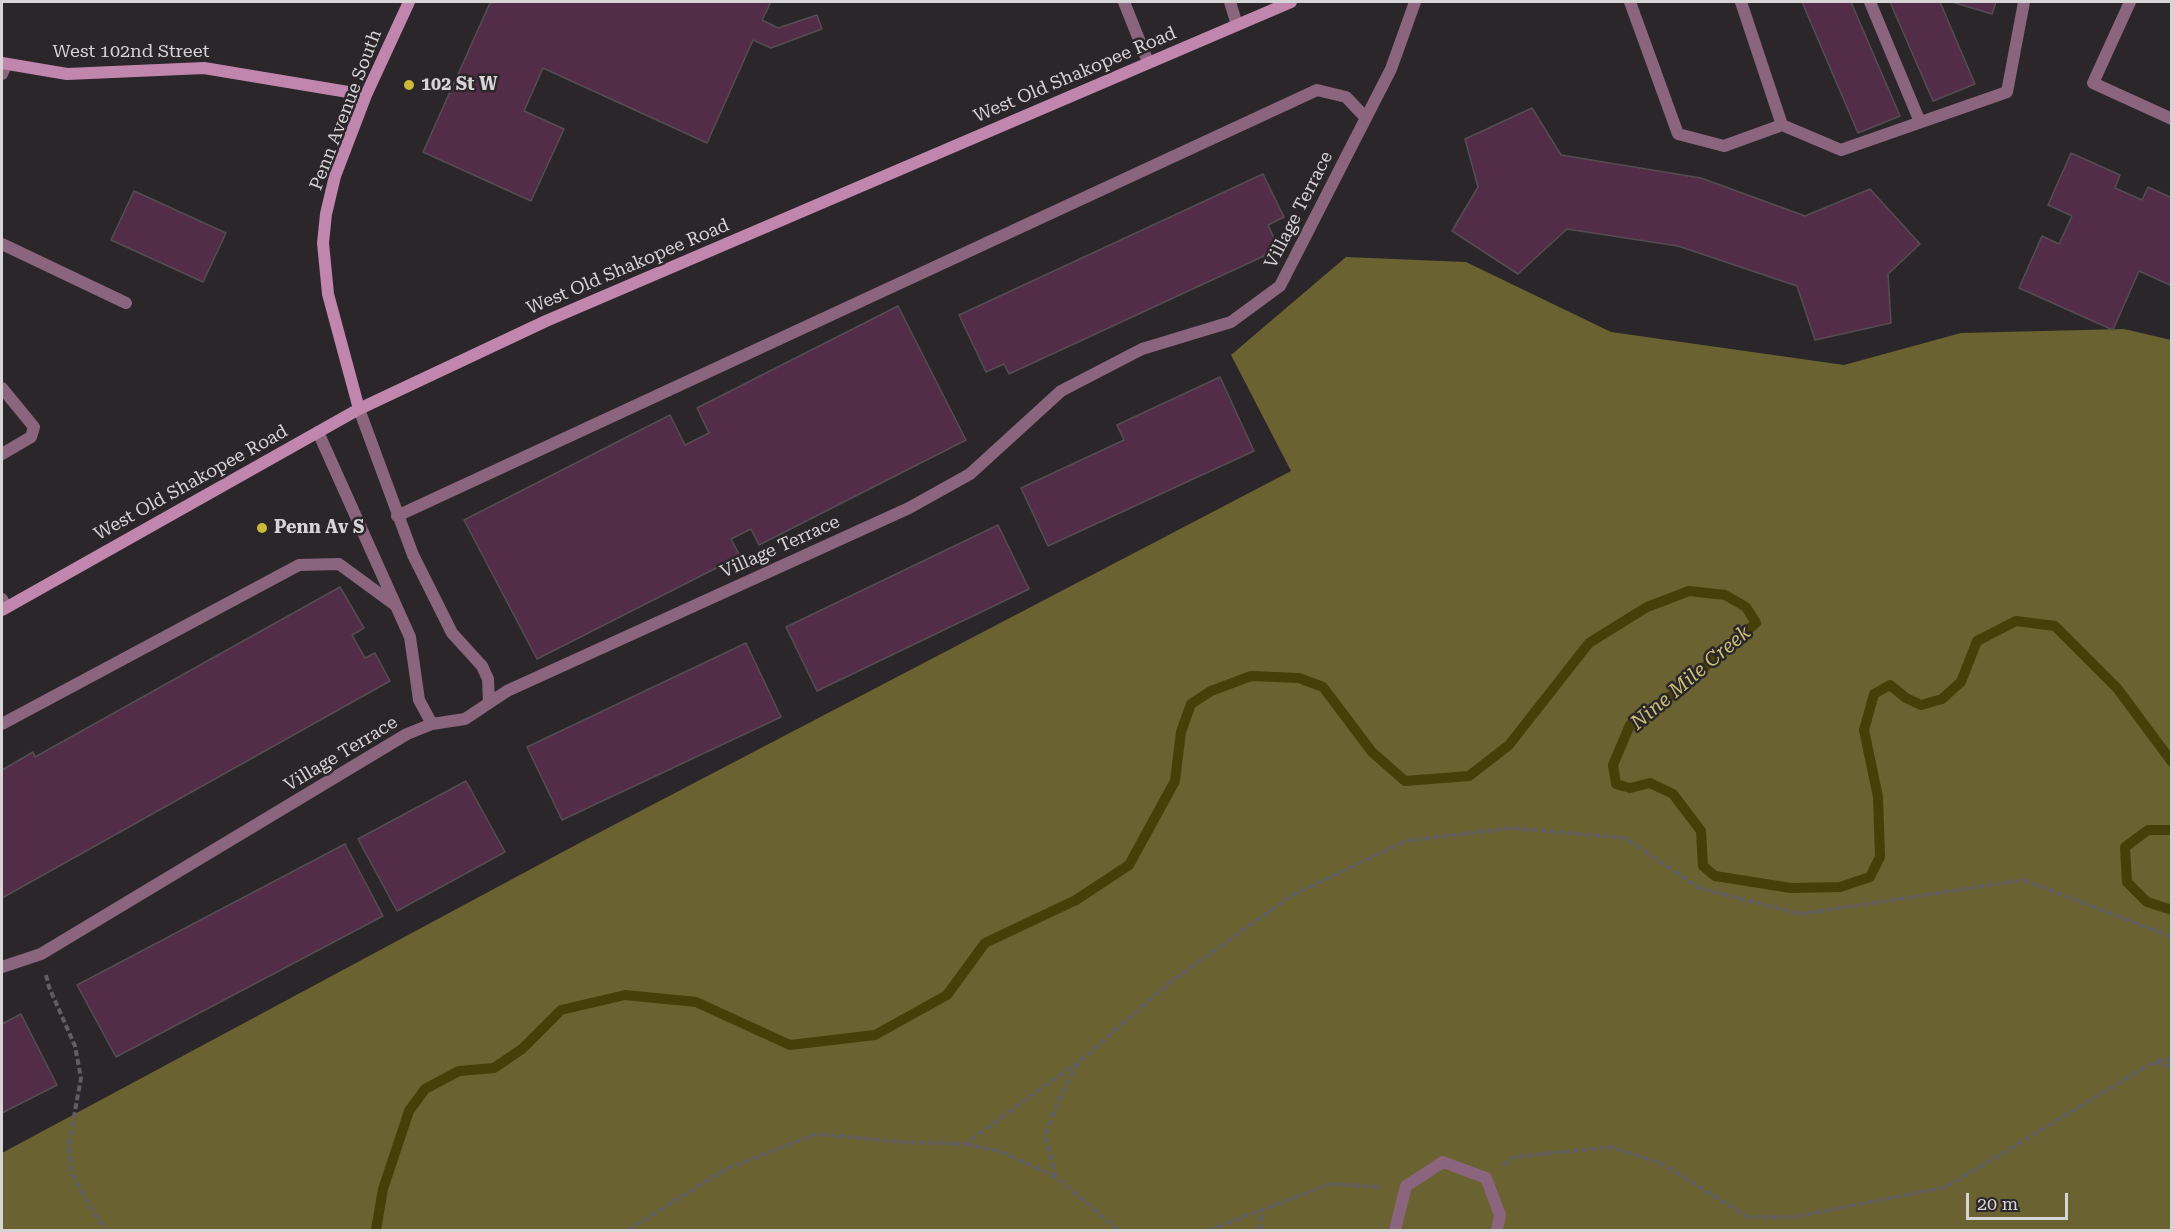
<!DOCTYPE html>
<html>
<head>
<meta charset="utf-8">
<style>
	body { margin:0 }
	#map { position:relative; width:2173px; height:1232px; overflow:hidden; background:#2b2629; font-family:"Roboto Serif",serif }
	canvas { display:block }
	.frame { position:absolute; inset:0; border:3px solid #d7d4d6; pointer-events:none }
	.scale { position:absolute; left:1966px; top:1193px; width:102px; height:27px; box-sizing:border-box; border:3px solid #d7d4d6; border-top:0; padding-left:8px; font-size:18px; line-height:21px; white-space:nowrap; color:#d7d4d6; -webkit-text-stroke:4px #2b2629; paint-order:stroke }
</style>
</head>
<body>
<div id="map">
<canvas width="2173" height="1232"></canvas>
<div class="frame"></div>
<div class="scale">20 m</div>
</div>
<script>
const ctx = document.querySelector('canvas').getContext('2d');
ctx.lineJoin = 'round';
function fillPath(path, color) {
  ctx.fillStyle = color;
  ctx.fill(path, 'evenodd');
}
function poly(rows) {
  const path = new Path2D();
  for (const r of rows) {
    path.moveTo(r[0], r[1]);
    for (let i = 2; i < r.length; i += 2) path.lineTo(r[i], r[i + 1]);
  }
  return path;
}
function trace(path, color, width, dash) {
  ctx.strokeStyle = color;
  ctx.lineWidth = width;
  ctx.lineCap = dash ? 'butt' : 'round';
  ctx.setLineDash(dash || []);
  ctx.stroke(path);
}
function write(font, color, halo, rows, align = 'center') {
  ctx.font = font + ' "Roboto Serif",serif';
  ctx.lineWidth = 5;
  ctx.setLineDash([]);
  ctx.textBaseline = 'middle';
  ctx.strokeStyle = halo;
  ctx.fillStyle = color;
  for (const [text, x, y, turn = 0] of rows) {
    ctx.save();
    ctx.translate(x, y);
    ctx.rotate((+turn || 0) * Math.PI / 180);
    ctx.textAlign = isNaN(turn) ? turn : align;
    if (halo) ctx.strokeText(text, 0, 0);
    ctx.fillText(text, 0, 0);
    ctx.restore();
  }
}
fillPath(poly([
	[1346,257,1466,262,1611,332,1844,365,1961,333,2124,329,2171,340,2171,1230,2,1230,2,1153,585,840,1291,471,1231,355]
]), '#6a6230');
trace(poly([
	[2172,830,2148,830,2125,847,2127,882,2147,902,2172,910],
	[376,1230,383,1189,409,1111,425,1089,459,1071,494,1068,522,1049,561,1010,625,995,696,1002,790,1045,875,1035,947,995,985,943,1076,900,1129,865,1175,781,1181,732,1191,704,1211,691,1251,676,1299,678,1323,687,1372,752,1405,781,1469,776,1509,745,1589,643,1647,607,1689,591,1725,595,1746,607,1756,623,1673,694,1630,725,1613,765,1616,784,1630,788,1650,783,1673,794,1701,831,1703,866,1715,876,1791,888,1840,887,1870,877,1880,857,1878,797,1864,730,1874,694,1890,685,1906,698,1921,705,1942,699,1961,682,1977,641,2016,621,2055,626,2117,688,2172,762]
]), '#473f09', 10);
const building = poly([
	[494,2,771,2,762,20,778,28,817,15,822,29,771,48,753,40,707,143,543,68,524,111,564,129,531,201,423,152,490,3,494,2],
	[1802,2,1851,2,1900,116,1858,133,1802,2],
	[1890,2,1940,2,1975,84,1933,101,1890,2],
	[1952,2,1996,2,1992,14,1952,2],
	[1532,108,1561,155,1701,178,1805,216,1870,189,1920,244,1888,274,1891,323,1815,340,1797,286,1678,246,1567,229,1518,274,1452,231,1478,187,1465,139,1532,108],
	[2071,153,2120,175,2115,188,2142,200,2148,187,2172,198,2172,286,2139,271,2113,330,2019,288,2042,236,2059,244,2072,216,2048,205,2071,153],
	[1263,174,1284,217,1268,225,1279,249,1009,374,1004,364,986,372,959,315,1263,174],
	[134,191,226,233,203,282,111,240,134,191],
	[898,306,966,440,759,545,751,529,731,539,740,556,537,659,464,520,670,415,685,445,709,433,697,408,898,306],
	[1220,377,1254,451,1048,546,1021,488,1124,440,1117,425,1220,377],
	[998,525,1029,589,817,691,786,627,998,525],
	[340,587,364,628,352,635,365,658,375,653,390,681,2,898,2,770,33,752,35,757,340,587],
	[746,643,781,717,562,820,527,747,746,643],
	[466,781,505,852,397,911,358,839,466,781],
	[345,844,383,916,116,1057,77,985,345,844],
	[21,1014,57,1085,2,1113,2,1024,21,1014]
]);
fillPath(building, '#532c47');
trace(building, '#544e52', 1.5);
trace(poly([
	[46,975,49,987,75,1046,81,1078,69,1144,71,1172,95,1215,107,1230],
	[2157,1061,2172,1059],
	[966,1144,1002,1152,1056,1177],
	[1503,1165,1514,1157,1611,1147,1662,1164,1748,1217,1794,1217,1946,1187,2154,1062,2172,1067],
	[628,1230,724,1170,816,1134,902,1142,965,1144,1075,1064],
	[1118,1230,1056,1177,1045,1135,1056,1106,1078,1063,1169,983,1291,896,1405,841,1511,828,1625,838,1699,888,1801,914,2023,880,2172,937],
	[1209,1230,1330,1184,1382,1187],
	[1259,1230,1262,1210]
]), '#625d60', 4, [6, 3]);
trace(poly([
	[1124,2,1148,62],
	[1230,2,1237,25],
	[1630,2,1678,134,1724,146,1782,125,1741,2],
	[1870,2,1920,122],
	[2130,2,2093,83,2172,119],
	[2,74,6,65],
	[1782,125,1841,150,2007,92,2024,2],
	[2,244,126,303],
	[2,388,34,427,31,437,2,454],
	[359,409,413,555,452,633,482,666,488,679,489,703],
	[318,432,410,637,419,700,432,724],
	[397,516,1317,90,1346,97,1366,118],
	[2,599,6,607],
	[2,724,299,565,339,564,395,605],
	[2,967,41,954,407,734,432,724,465,719,507,691,909,508,970,474,1061,391,1142,349,1231,322,1280,286,1391,69,1415,2]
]), '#8a657d', 12);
trace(poly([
	[1395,1230,1406,1186,1443,1162,1486,1178,1500,1215,1497,1230]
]), '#8a657d', 12);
trace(poly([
	[2,63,67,74,204,68,366,95],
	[359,409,328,294,323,243,326,214,335,176,366,95,409,2],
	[2,610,359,409,546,321,1291,2]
]), '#c186ad', 12);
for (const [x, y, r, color] of [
	[409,85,6,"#cdb938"],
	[262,528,6,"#cdb938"]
]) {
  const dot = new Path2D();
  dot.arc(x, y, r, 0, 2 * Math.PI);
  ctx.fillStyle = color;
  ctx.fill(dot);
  trace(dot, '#2b2629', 2);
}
write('18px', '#d7d4d6', '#2b2629', [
	["West 102nd Street",131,52],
	["West Old Shakopee Road",1075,75,-23],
	["Penn Avenue South",346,110,-69],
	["Village Terrace",1299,210,-63],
	["West Old Shakopee Road",628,267,-23],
	["West Old Shakopee Road",191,483,-29],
	["Village Terrace",780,547,-24],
	["Village Terrace",341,754,-31]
]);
write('bold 18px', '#d7d4d6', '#2b2629', [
	["102 St W",421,85],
	["Penn Av S",274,528]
], 'left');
write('italic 20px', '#cdc072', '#2b2629', [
	["Nine Mile Creek",1691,678,-40]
]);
</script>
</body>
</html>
